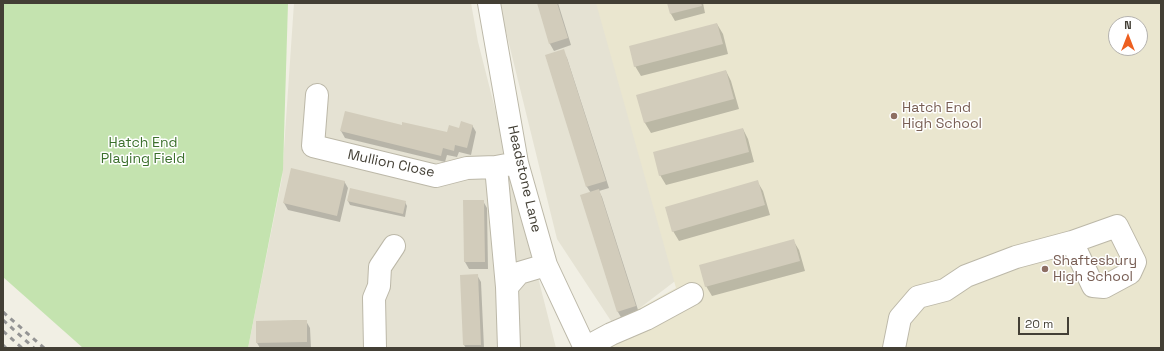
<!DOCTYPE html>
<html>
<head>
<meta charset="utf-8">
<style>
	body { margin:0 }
	#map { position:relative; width:1164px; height:351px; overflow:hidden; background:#f1efe4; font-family:"Space Grotesk",sans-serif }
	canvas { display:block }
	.frame { position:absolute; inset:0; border:4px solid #433f35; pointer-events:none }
	.north { position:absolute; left:1108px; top:16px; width:40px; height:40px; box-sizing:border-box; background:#fff; border:1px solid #b4b2ae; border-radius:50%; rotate:0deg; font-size:11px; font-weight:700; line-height:16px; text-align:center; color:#433f35 }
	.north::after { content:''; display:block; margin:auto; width:14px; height:18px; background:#ed5f20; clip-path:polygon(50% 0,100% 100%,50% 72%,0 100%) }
	.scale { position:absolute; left:1018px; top:317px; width:51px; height:18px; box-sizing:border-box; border:2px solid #433f35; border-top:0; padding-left:5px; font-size:12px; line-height:14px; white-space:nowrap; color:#433f35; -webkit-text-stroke:3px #fff; paint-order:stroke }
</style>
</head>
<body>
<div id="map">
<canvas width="1164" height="351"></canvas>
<div class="frame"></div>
<div class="north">N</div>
<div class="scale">20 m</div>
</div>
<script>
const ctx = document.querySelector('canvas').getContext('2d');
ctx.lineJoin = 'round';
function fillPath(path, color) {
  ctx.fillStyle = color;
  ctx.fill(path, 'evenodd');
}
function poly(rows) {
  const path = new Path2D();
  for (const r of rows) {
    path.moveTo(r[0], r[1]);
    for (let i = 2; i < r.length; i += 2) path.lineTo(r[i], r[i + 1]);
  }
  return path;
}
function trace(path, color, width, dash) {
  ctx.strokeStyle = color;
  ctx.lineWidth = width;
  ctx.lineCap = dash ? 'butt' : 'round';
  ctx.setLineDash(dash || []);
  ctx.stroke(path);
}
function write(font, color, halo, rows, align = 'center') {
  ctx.font = font + ' "Space Grotesk",sans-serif';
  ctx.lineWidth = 3;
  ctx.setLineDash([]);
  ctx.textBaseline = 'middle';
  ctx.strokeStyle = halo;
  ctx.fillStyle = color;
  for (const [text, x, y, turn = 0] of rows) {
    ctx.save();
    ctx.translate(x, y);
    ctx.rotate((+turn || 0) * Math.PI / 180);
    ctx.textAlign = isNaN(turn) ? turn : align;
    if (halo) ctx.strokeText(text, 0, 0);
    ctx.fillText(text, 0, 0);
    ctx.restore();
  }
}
fillPath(poly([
	[294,3,471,3,478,42,556,348,248,348,282,178],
	[499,3,598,3,683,275,615,327,557,239]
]), '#e5e2d3');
fillPath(poly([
	[596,3,1161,3,1161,348,611,348,600,330,676,288],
	[1116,24,1140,24,1140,48,1116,48]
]), '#eae6cf');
fillPath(poly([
	[3,3,288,3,283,170,248,348,83,348,3,277]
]), '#c4e3af');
fillPath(poly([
	[538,3,558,3,571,45,554,51,550,44],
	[668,3,703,3,705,13,675,21,671,14],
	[717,24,723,34,728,54,641,76,635,66],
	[563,51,567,58,609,188,599,191,602,197,639,313,622,319,618,312,591,193,587,187],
	[726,71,731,81,739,109,651,133,645,123,637,96],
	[472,125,476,132,471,155,459,152,457,157,447,155,445,162,345,138,341,131,402,126,448,134],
	[743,129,748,139,754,162,666,185,660,175],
	[344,181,348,188,340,222,288,210,284,203],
	[757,181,763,191,770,215,679,241,673,231],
	[348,201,405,202,407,206,405,217,350,205],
	[464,201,483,201,487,208,488,269,469,269,465,262],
	[793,240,799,250,805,271,712,296,706,286],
	[461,275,477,275,481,282,484,348,466,348,464,345],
	[306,321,310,328,311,348,260,348,257,343]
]), '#0003');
fillPath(poly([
	[537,3,557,3,568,38,549,44],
	[667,3,701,3,702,6,670,14],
	[717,23,723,44,634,67,629,46],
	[564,49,606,181,586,187,545,55],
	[726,70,734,99,644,123,636,95],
	[345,111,402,125,402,122,447,132,449,125,459,128,461,121,473,125,467,148,455,145,454,151,443,148,441,156,340,131],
	[743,128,749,152,659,176,653,152],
	[291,168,345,181,337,216,283,203],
	[758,180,765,205,672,232,665,207],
	[350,188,406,201,403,214,347,201],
	[599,189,636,306,617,312,580,195],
	[463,200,484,200,485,262,464,262],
	[794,239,800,261,705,287,699,265],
	[478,274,481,345,463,345,460,275],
	[294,320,307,320,307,342,256,343,256,321]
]), '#d2ccbb');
const minor = poly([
	[489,3,517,163,546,265,585,348,611,334,646,319,692,294],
	[317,95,313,146,436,176,467,168,496,167,517,163],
	[496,167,507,287],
	[375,348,374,298,379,286,380,267,394,246],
	[509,348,507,287,519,273,546,265],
	[894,348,900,318,918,297,945,290,966,276,1016,257,1072,242,1117,226,1135,262,1130,273,1104,287,1093,286,1072,242]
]);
trace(minor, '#bcb8a8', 24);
trace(minor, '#fff', 22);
trace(poly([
	[3,312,44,348],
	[3,320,34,348],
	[3,331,22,348],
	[3,345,6,348]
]), '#949494', 3, [5, 5]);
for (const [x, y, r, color] of [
	[894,116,4,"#8d6e63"],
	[1045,269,4,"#8d6e63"]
]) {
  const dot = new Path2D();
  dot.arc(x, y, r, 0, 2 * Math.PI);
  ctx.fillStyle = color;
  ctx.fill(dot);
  trace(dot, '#fff', 1.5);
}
write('14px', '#785e54', '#fff', [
	["Hatch End",902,108],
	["High School",902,124],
	["Shaftesbury",1053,261],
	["High School",1053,277]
], 'left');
write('14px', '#3b702c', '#fff', [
	["Hatch End",143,143],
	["Playing Field",143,159]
]);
write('14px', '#433f35', '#fff', [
	["Mullion Close",391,164,12],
	["Headstone Lane",524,179,77]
]);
</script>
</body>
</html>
